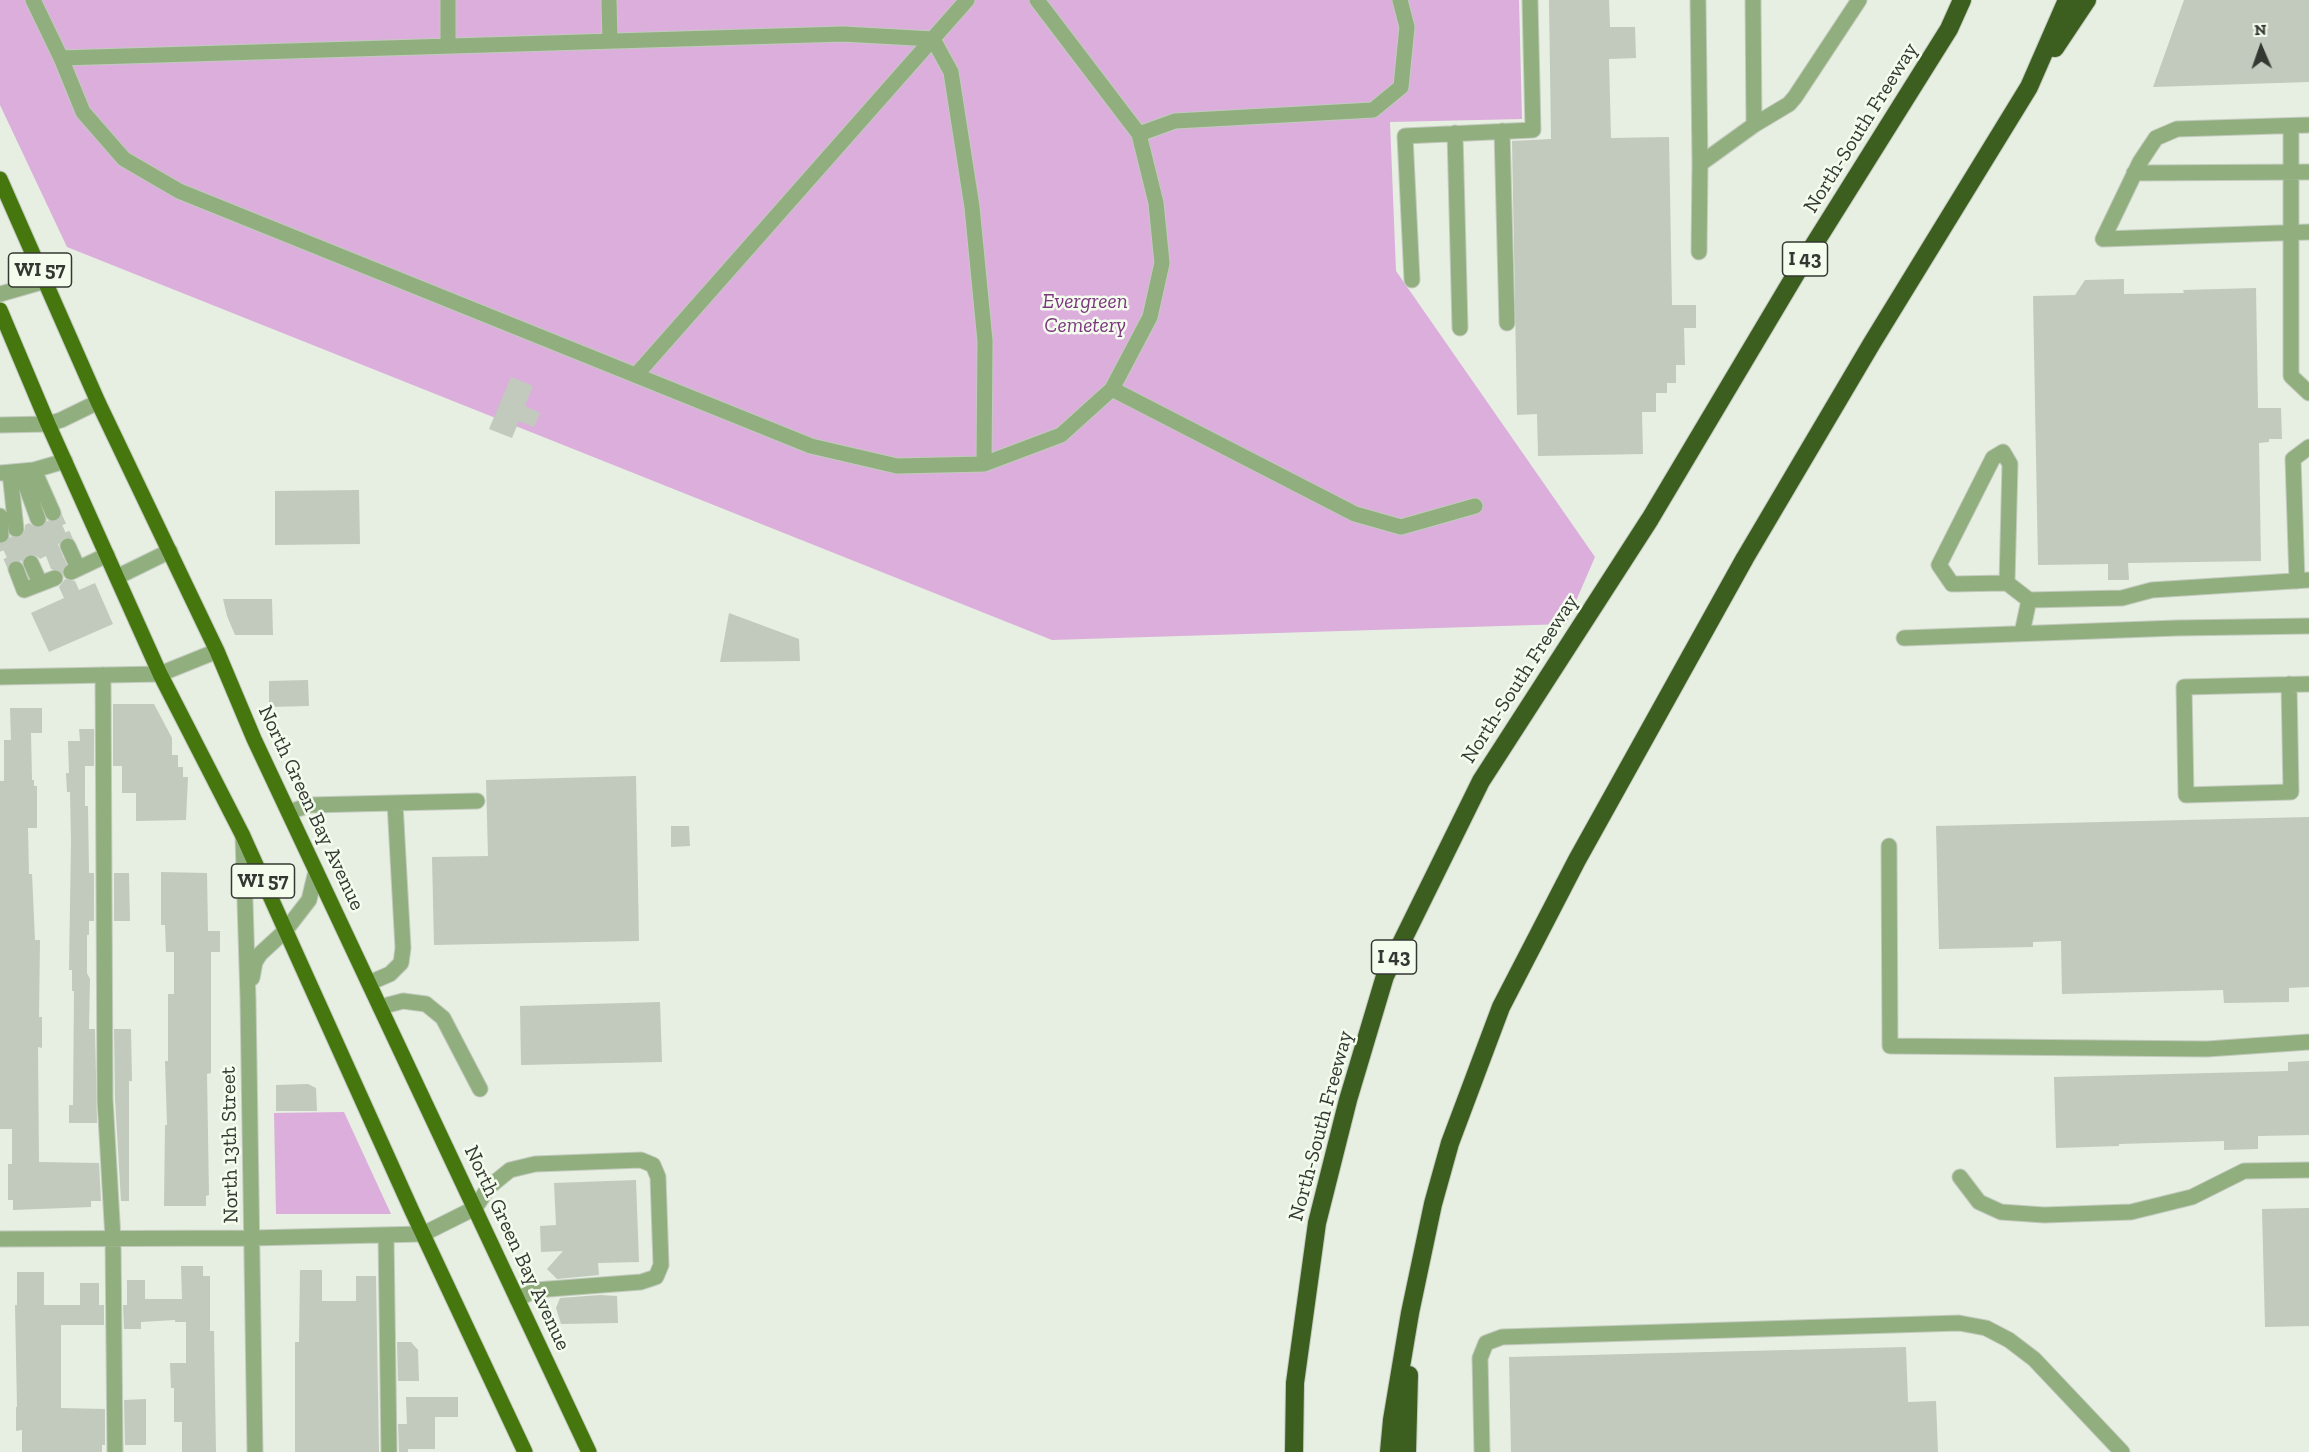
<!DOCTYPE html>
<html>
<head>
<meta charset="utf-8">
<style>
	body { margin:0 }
	#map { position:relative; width:2309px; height:1452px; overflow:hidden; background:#e6efe1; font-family:"Zilla Slab",serif }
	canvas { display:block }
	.north { position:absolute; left:2231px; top:18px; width:60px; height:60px; -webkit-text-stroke:4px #f4fcee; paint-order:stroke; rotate:358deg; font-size:16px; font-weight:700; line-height:24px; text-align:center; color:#343832 }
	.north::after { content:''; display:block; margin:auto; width:21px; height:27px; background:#343832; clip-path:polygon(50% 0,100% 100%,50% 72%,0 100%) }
</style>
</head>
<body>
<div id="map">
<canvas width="2309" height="1452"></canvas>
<div class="north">N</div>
</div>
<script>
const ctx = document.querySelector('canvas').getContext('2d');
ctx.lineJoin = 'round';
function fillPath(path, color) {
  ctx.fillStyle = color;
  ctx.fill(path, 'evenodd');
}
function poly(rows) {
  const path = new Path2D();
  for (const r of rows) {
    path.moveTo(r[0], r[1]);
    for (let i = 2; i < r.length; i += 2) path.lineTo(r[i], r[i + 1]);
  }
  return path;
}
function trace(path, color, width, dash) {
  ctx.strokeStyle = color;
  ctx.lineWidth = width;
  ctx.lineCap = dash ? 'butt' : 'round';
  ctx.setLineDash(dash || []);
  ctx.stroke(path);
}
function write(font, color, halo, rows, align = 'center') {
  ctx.font = font + ' "Zilla Slab",serif';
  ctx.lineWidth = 5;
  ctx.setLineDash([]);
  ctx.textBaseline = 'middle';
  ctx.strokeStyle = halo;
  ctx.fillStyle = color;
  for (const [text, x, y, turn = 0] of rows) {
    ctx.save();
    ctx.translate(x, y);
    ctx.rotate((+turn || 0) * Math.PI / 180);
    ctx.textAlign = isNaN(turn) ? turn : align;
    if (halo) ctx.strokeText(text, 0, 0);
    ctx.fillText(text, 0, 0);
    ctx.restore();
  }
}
fillPath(poly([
	[0,0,1519,0,1522,119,1390,122,1396,271,1595,557,1566,624,1052,640,67,247,0,105],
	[344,1112,391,1214,276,1214,274,1113]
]), '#dbaedc');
fillPath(poly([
	[1549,0,1609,0,1610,27,1635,27,1636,58,1609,59,1611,138,1669,137,1672,305,1696,305,1696,328,1684,328,1685,365,1676,365,1676,383,1667,383,1667,393,1656,393,1656,412,1642,412,1643,454,1538,456,1537,414,1517,415,1512,141,1551,139],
	[2184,0,2309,0,2309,82,2153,87],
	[2124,279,2124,294,2184,293,2183,290,2256,288,2258,408,2281,408,2282,439,2269,439,2269,442,2259,443,2261,561,2128,563,2129,580,2108,580,2108,564,2038,565,2033,296,2075,295,2085,280],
	[511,377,533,386,525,406,540,413,534,427,519,421,512,438,489,429],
	[359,490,360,544,275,545,275,491],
	[60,520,67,536,60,540,58,544,66,564,61,571,51,569,46,556,40,559,33,553,27,554,22,561,17,559,9,562,1,545,7,543,10,537,16,539,21,537,25,532,25,525,29,523,36,528,41,528,47,521,53,523],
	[65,579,75,581,79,590,95,583,113,624,49,652,31,613,64,598,59,587],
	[223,599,272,599,273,635,235,635,227,616],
	[729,613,799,639,800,661,720,662],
	[308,680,309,706,269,707,269,681],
	[113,704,154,704,172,738,172,755,178,755,178,767,183,767,183,777,188,777,186,820,136,821,136,793,122,793,122,766,113,766],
	[10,708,42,708,42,733,31,733,32,780,34,780,34,786,37,786,37,828,28,828,29,874,32,874,35,940,40,940,39,1017,42,1017,42,1048,38,1047,39,1162,99,1163,101,1201,91,1201,91,1207,13,1210,13,1200,8,1200,8,1164,12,1164,12,1129,0,1129,0,781,4,781,4,740,11,740],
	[79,729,94,729,94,766,85,766,85,806,88,806,89,873,94,873,94,921,89,921,89,935,87,935,87,973,90,979,89,1029,95,1029,97,1123,69,1123,69,1105,73,1105,74,991,72,991,72,970,69,970,71,841,70,792,67,792,66,773,69,773,68,741,80,741],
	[636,776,639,941,434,945,432,857,488,856,486,780],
	[2309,817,2309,987,2289,988,2289,1002,2224,1003,2223,990,2062,994,2061,941,2033,942,2033,947,1939,949,1936,826],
	[671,826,689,826,690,846,671,847],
	[161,872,207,873,208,931,220,931,220,952,211,952,211,1073,207,1074,209,1195,206,1196,206,1206,164,1206,165,1125,167,1125,165,1061,168,1061,168,994,174,994,174,952,166,952,165,925,161,925],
	[114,873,129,873,130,921,114,921],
	[660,1002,662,1062,521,1065,520,1006],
	[114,1029,131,1029,132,1081,129,1081,129,1201,121,1201,115,1099],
	[2309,1061,2309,1135,2258,1136,2258,1149,2224,1150,2224,1141,2119,1144,2119,1146,2056,1148,2054,1077,2288,1071,2288,1062],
	[308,1084,316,1088,317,1111,276,1111,276,1085],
	[636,1180,639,1262,598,1263,599,1275,557,1279,547,1269,563,1251,541,1252,540,1226,556,1225,554,1183],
	[2309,1208,2309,1326,2265,1327,2262,1209],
	[181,1266,203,1266,203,1276,210,1276,210,1331,214,1331,216,1452,182,1452,182,1422,174,1422,174,1388,171,1388,170,1363,186,1363,186,1322,175,1322,175,1320,141,1322,141,1329,124,1329,123,1305,127,1305,127,1280,145,1280,145,1299,182,1299],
	[300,1270,322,1270,322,1301,356,1301,356,1276,376,1276,379,1452,295,1452,295,1342,299,1342],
	[17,1272,44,1272,44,1305,80,1305,80,1283,99,1283,99,1305,104,1305,104,1325,61,1325,61,1408,105,1409,105,1445,102,1445,102,1452,22,1452,22,1430,16,1431,16,1407,17,1407,15,1305,17,1305],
	[600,1295,617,1296,618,1323,561,1324,556,1308,560,1298],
	[397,1342,411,1342,418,1350,419,1381,398,1381],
	[1906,1347,1908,1402,1936,1401,1938,1452,1511,1452,1509,1357],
	[406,1397,458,1397,458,1417,435,1417,435,1449,408,1449,408,1452,399,1452,398,1424,407,1424],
	[146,1399,146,1445,125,1445,124,1400]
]), '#c1cabc');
trace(poly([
	[53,513,68,546],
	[38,519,63,574],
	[16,529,31,563],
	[1,535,16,569]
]), '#c2cabe', 15, [15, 8]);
const minor = poly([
	[33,0,61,58,83,112,124,159,179,191,811,446,897,466,984,464,1061,435,1112,389,1150,317,1162,263,1156,203,1139,134,1037,0],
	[448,0,448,46],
	[609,0,610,41],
	[1698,0,1700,164],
	[61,58,843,34,933,39,951,72,972,207,985,341,984,464],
	[1754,125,1789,104,1795,97,1859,0],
	[2309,125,2177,129,2156,138,2140,162,2103,239,2309,232],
	[2291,126,2291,376,2309,393],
	[1502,131,1507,323],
	[1455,133,1460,328],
	[1139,134,1175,121,1373,110,1401,87,1407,27,1400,0],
	[2134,173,2309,172],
	[1699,252,1700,164,1754,125,1753,0],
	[1412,280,1405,136,1533,130,1530,0],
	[0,294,45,281],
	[636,375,967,0],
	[1112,389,1355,514,1401,527,1475,506],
	[0,425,48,424,61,420,98,402],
	[34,470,53,513],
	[21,472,38,519],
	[0,473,34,470,65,461],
	[10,473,16,529],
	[0,516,1,535],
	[68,546,78,568],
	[31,563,40,583],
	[16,569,24,590,55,578],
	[71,572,107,555],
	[117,577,170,551],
	[2297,581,2293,459,2309,447],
	[2007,583,2010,464,2003,452,1993,458,1939,565,1952,584,2007,583,2029,600,2122,598,2152,590,2309,580],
	[2022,633,2029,600],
	[1904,638,2177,628,2309,626],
	[103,675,105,1099,113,1239,115,1452],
	[0,677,160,674,217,651],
	[2289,684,2291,792,2186,795,2184,687,2309,684],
	[289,812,310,805,477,801],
	[243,836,248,999,255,1452],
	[1889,846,1890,1046,2207,1049,2309,1042],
	[252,978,255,962,260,954,285,931,309,900,316,871],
	[369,983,390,974,401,963,403,948,395,803],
	[380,1007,403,1001,426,1004,443,1018,480,1089],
	[1960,1177,1979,1202,2001,1212,2044,1215,2131,1212,2192,1197,2244,1171,2309,1170],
	[386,1235,389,1452],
	[0,1239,252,1238,423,1234,475,1208,489,1187,510,1170,535,1164,641,1160,653,1165,658,1177,661,1265,656,1277,641,1282,536,1290,517,1299],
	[1482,1452,1480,1358,1486,1343,1502,1337,1959,1323,1986,1328,2009,1340,2034,1359,2122,1452]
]);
const major = poly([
	[0,179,98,402,217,651,254,739,589,1452],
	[0,310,48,424,160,674,243,836,412,1211,525,1452]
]);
const highway = poly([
	[2055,48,2087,0],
	[1294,1452,1295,1383,1317,1223,1348,1100,1385,976,1481,781,1650,519,1800,267,1949,29,1962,0],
	[1389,1452,1392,1420,1410,1313,1433,1204,1450,1143,1501,1007,1577,860,1745,558,1872,343,2029,87,2067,0],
	[1407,1452,1409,1375]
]);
trace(minor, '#c2cabe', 17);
trace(major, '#c2cabe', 17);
trace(highway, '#c2cabe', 20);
trace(minor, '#91ae7e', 15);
trace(major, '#45770e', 15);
trace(highway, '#3c5e1f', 18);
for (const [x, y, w] of [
	[1805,259,45],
	[40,270,63],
	[263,881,63],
	[1394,957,45]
]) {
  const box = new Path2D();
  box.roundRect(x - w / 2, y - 17, w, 34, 4.5);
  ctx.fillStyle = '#f4fcee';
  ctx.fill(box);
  trace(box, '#343832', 1.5);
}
write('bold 20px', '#343832', null, [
	["I 43",1805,259],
	["WI 57",40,270],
	["WI 57",263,881],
	["I 43",1394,957]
]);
write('21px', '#343832', '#f4fcee', [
	["North-South Freeway",1861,128,-58],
	["North-South Freeway",1520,679,-57],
	["North Green Bay Avenue",311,808,65],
	["North-South Freeway",1321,1126,-75],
	["North 13th Street",230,1145,-91],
	["North Green Bay Avenue",517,1248,65]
]);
write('italic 21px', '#7b367e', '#f4fcee', [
	["Evergreen",1085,302],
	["Cemetery",1085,326]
]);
</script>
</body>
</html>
